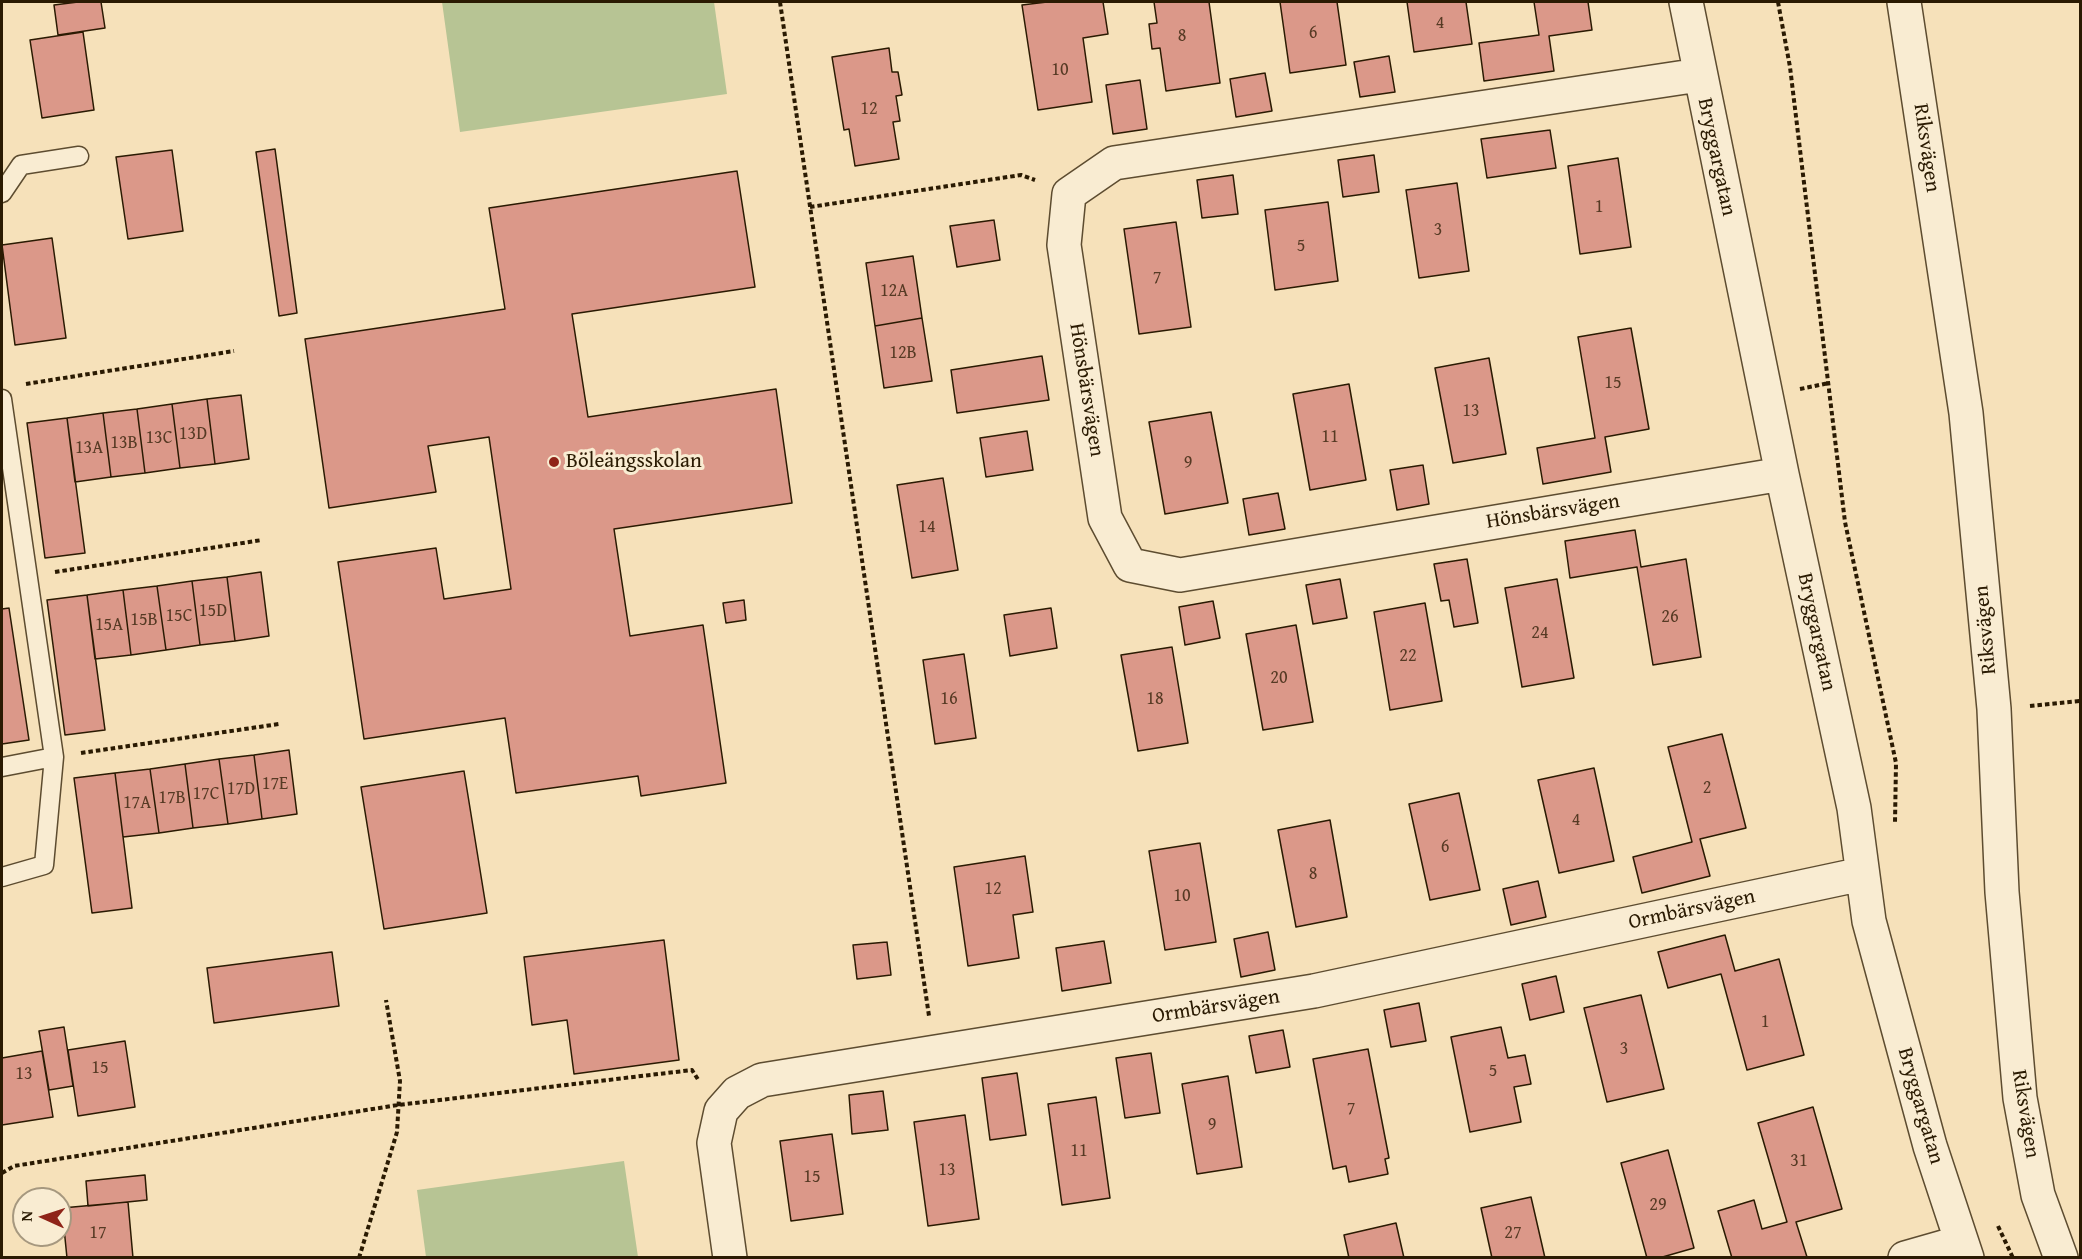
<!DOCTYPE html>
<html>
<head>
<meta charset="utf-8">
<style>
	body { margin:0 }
	#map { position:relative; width:2082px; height:1259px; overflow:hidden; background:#f6e1ba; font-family:"Gentium Book Plus",serif }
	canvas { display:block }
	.frame { position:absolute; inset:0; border:3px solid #2a1a02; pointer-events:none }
	.north { position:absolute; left:12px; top:1187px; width:60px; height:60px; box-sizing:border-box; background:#f9ecd2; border:2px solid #a6987f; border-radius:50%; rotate:273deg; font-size:16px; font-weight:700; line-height:24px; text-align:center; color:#2a1a02 }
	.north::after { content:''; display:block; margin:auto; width:21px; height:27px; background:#8f2418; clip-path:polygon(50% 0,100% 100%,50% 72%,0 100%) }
</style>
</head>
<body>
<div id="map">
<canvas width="2082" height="1259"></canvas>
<div class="frame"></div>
<div class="north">N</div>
</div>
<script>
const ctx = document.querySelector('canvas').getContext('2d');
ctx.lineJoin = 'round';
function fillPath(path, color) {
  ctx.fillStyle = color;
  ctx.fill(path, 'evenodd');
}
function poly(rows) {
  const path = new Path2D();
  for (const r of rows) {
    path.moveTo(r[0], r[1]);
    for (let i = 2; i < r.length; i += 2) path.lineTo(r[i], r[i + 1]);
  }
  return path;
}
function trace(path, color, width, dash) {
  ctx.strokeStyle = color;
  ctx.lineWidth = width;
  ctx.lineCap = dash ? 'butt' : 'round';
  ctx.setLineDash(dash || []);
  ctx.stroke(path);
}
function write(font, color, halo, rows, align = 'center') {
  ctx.font = font + ' "Gentium Book Plus",serif';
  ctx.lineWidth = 6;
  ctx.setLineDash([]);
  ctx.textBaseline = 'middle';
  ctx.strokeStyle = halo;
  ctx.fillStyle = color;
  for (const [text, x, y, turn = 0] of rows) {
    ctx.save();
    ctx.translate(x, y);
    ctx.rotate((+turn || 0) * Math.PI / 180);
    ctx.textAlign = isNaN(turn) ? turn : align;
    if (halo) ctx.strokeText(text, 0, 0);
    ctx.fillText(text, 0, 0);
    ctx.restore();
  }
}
fillPath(poly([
	[442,2,714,2,727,94,460,132],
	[624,1161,638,1257,426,1257,417,1190]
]), '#b7c494');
const building = poly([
	[78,2,101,2,105,28,58,35,54,5,78,2],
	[1047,2,1103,2,1108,34,1083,38,1092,102,1038,110,1022,5,1047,2],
	[1154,2,1209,2,1220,83,1166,91,1160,48,1152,49,1149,24,1157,23,1154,2],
	[1280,2,1337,2,1346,65,1290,73,1280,2],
	[1407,2,1466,2,1472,44,1414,52,1407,2],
	[1534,2,1588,2,1592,30,1549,36,1554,71,1484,81,1479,43,1539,35,1534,2],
	[83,32,94,110,42,118,30,40,83,32],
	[889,48,892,72,898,72,902,95,896,96,900,121,893,122,899,159,855,166,849,129,844,130,832,57,889,48],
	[1389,56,1395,92,1360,97,1354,62,1389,56],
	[1265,73,1272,111,1236,117,1230,79,1265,73],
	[1140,80,1147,129,1113,134,1106,85,1140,80],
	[1550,130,1556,168,1487,178,1481,139,1550,130],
	[275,149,297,313,279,316,256,152,275,149],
	[172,150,183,231,128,239,116,157,172,150],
	[1374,155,1379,192,1343,197,1338,160,1374,155],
	[1618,158,1631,247,1580,254,1568,166,1618,158],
	[737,171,755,287,572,314,588,417,776,389,792,503,614,529,630,636,703,625,726,783,641,796,638,776,516,793,505,718,364,739,338,562,436,548,444,599,511,589,489,437,428,446,436,492,329,508,305,339,505,309,489,208,737,171],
	[1233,175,1238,214,1202,218,1197,180,1233,175],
	[1457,183,1469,271,1419,278,1406,190,1457,183],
	[1328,202,1338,281,1275,290,1265,210,1328,202],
	[994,220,1000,260,957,267,950,226,994,220],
	[1176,222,1191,327,1139,334,1124,229,1176,222],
	[52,238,66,338,15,345,2,245,52,238],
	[913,256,922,318,875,326,866,263,913,256],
	[922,318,932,381,884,388,875,326,922,318],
	[1631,328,1649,429,1605,437,1611,472,1543,484,1537,448,1595,438,1578,337,1631,328],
	[1042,356,1049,400,957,413,951,370,1042,356],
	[1489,358,1506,454,1453,463,1435,368,1489,358],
	[1349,384,1366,480,1310,490,1293,394,1349,384],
	[241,395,249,459,215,464,207,399,241,395],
	[207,399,215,464,180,468,172,404,207,399],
	[172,404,180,468,145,473,137,409,172,404],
	[137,409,145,473,111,477,103,413,137,409],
	[1211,412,1228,503,1165,514,1149,422,1211,412],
	[103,413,111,477,75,482,67,418,103,413],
	[67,418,85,553,45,558,27,423,67,418],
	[1027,431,1033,470,986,477,980,438,1027,431],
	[1423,465,1429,504,1397,510,1390,470,1423,465],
	[943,478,958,570,912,578,897,485,943,478],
	[1278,493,1285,529,1249,535,1243,499,1278,493],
	[1635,530,1641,567,1686,559,1701,657,1653,665,1637,567,1570,578,1565,541,1635,530],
	[1467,559,1478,623,1454,627,1449,600,1441,601,1434,564,1467,559],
	[261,572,269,636,235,641,227,577,261,572],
	[227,577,235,641,200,645,192,581,227,577],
	[1340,579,1347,618,1313,624,1306,585,1340,579],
	[1557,579,1574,678,1522,687,1505,588,1557,579],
	[192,581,200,645,166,650,157,586,192,581],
	[157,586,166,650,131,655,123,590,157,586],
	[123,590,131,655,95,659,87,595,123,590],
	[87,595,105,730,65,735,47,600,87,595],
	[744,600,746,620,726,623,723,603,744,600],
	[1213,601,1220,638,1185,645,1179,607,1213,601],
	[1425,603,1442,701,1390,710,1374,612,1425,603],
	[9,608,29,740,2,744,2,609,9,608],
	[1051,608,1057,648,1010,656,1004,615,1051,608],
	[1296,625,1313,722,1263,730,1246,634,1296,625],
	[1172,647,1188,743,1138,751,1121,655,1172,647],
	[964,654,976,738,935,744,923,660,964,654],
	[1722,734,1746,828,1700,839,1710,876,1642,893,1633,857,1692,842,1668,747,1722,734],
	[289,750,297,814,262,819,254,755,289,750],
	[254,755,262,819,228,824,219,759,254,755],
	[219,759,228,824,193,828,185,764,219,759],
	[185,764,193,828,159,833,150,769,185,764],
	[1594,768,1614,861,1559,873,1538,780,1594,768],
	[150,769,159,833,123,837,115,773,150,769],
	[464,771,487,913,384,929,361,787,464,771],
	[115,773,132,908,92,913,74,778,115,773],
	[1459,793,1480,890,1430,900,1409,804,1459,793],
	[1330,820,1347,917,1296,927,1278,830,1330,820],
	[1200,843,1216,942,1165,950,1149,851,1200,843],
	[1025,856,1033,912,1013,915,1019,958,968,966,954,867,1025,856],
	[1538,881,1546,917,1511,925,1503,889,1538,881],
	[1268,932,1275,970,1241,977,1234,939,1268,932],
	[1725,935,1735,971,1779,959,1804,1055,1747,1070,1721,974,1668,988,1658,952,1725,935],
	[664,940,679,1060,574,1074,567,1020,532,1025,524,957,664,940],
	[1104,941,1111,983,1062,991,1056,948,1104,941],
	[887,942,891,975,857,979,853,945,887,942],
	[332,952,339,1006,214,1023,207,968,332,952],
	[1556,976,1564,1012,1530,1020,1522,984,1556,976],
	[1641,995,1664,1089,1607,1102,1584,1008,1641,995],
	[1419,1003,1426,1041,1391,1047,1384,1010,1419,1003],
	[64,1027,73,1086,49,1090,39,1031,64,1027],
	[1501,1027,1508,1058,1525,1055,1531,1084,1514,1087,1521,1122,1470,1132,1451,1037,1501,1027],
	[1283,1030,1290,1067,1256,1073,1249,1036,1283,1030],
	[125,1041,135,1107,78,1116,68,1050,125,1041],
	[1368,1049,1389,1158,1385,1159,1388,1174,1349,1182,1346,1166,1333,1169,1313,1059,1368,1049],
	[42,1051,53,1117,2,1125,2,1058,42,1051],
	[1151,1053,1160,1113,1125,1118,1116,1058,1151,1053],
	[1017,1073,1026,1135,990,1140,982,1078,1017,1073],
	[1228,1076,1242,1167,1197,1174,1182,1084,1228,1076],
	[883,1091,888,1130,852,1134,849,1095,883,1091],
	[1096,1097,1110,1198,1062,1205,1048,1104,1096,1097],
	[1813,1107,1842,1209,1796,1222,1807,1257,1732,1258,1718,1211,1754,1200,1762,1229,1787,1222,1758,1123,1813,1107],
	[965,1115,979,1219,928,1226,914,1122,965,1115],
	[832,1134,843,1214,791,1221,780,1141,832,1134],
	[1668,1150,1694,1248,1659,1258,1647,1258,1621,1163,1668,1150],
	[145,1175,147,1200,88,1206,86,1181,145,1175],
	[1531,1197,1545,1258,1492,1258,1481,1208,1531,1197],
	[128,1202,133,1258,67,1258,62,1208,128,1202],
	[1396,1223,1404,1258,1349,1258,1344,1235,1396,1223]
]);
fillPath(building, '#db9889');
trace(building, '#2a1a02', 1.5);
const service = poly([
	[2,193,21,165,79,156],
	[2,399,54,757],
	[2,767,54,757,44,865,2,877]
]);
const minor = poly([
	[1686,2,1782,474,1854,808,1869,921,1930,1146,1967,1258],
	[1699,75,1114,163,1069,194,1064,245,1105,518,1130,565,1180,575,1782,474],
	[730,1258,714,1143,721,1111,737,1093,762,1080,1314,991,1862,874],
	[1905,1258,1961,1242]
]);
const tertiary = poly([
	[1904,2,1966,413,1994,709,2002,892,2020,1098,2038,1195,2061,1258]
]);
trace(service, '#5d4c30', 21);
trace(minor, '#5d4c30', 36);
trace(tertiary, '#5d4c30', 36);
trace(poly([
	[780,2,929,1016],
	[1778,2,1790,67,1845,522,1896,763,1895,822],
	[810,207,1021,175,1035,180],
	[26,384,234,351],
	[1800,389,1829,383],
	[55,572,262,540],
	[2030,706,2080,701],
	[81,753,279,724],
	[2,1173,14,1166,398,1105,692,1070,699,1081],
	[1998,1226,2013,1258],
	[359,1258,397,1132,400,1081,386,1000]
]), '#2a1a02', 4, [4.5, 3]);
trace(service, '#f9ecd2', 18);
trace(minor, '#f9ecd2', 33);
trace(tertiary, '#f9ecd2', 33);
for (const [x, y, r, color] of [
	[554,462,6,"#8f2418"]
]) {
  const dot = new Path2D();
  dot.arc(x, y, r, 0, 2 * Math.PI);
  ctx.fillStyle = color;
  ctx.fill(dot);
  trace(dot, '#f9ecd2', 2);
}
write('18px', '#563a24', null, [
	["4",1440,23],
	["6",1313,33],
	["8",1182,36],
	["10",1060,70],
	["12",869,109],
	["1",1599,207],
	["3",1438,230],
	["5",1301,246],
	["7",1157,278],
	["12A",894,291],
	["12B",903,353],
	["15",1613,383],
	["13",1471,411],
	["13D",193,434],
	["11",1330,437],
	["13C",159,438],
	["13B",124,443],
	["13A",89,448],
	["9",1188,463],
	["14",927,527],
	["15D",213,611],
	["15C",179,616],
	["26",1670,617],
	["15B",144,620],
	["15A",109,625],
	["24",1540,633],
	["22",1408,656],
	["20",1279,678],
	["16",949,699],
	["18",1155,699],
	["17E",275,784],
	["2",1707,788],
	["17D",241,789],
	["17C",206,794],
	["17B",172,798],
	["17A",137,803],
	["4",1576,820],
	["6",1445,847],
	["8",1313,874],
	["12",993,889],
	["10",1182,896],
	["1",1765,1022],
	["3",1624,1049],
	["15",100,1068],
	["5",1493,1071],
	["13",24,1074],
	["7",1351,1109],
	["9",1212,1125],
	["11",1079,1151],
	["31",1799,1161],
	["13",947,1170],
	["15",812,1177],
	["29",1658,1205],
	["17",98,1233],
	["27",1513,1233]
]);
write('21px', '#2a1a02', '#f9ecd2', [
	["Riksvägen",1926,148,82],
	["Bryggargatan",1716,157,78],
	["Hönsbärsvägen",1086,390,81],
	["Hönsbärsvägen",1553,512,-9],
	["Riksvägen",1986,630,-95],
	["Bryggargatan",1816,632,78],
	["Ormbärsvägen",1692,910,-12],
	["Ormbärsvägen",1216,1007,-9],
	["Bryggargatan",1920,1106,74],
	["Riksvägen",2025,1114,81]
]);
write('21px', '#2a1a02', '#f9ecd2', [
	["Böleängsskolan",566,462]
], 'left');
</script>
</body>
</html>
